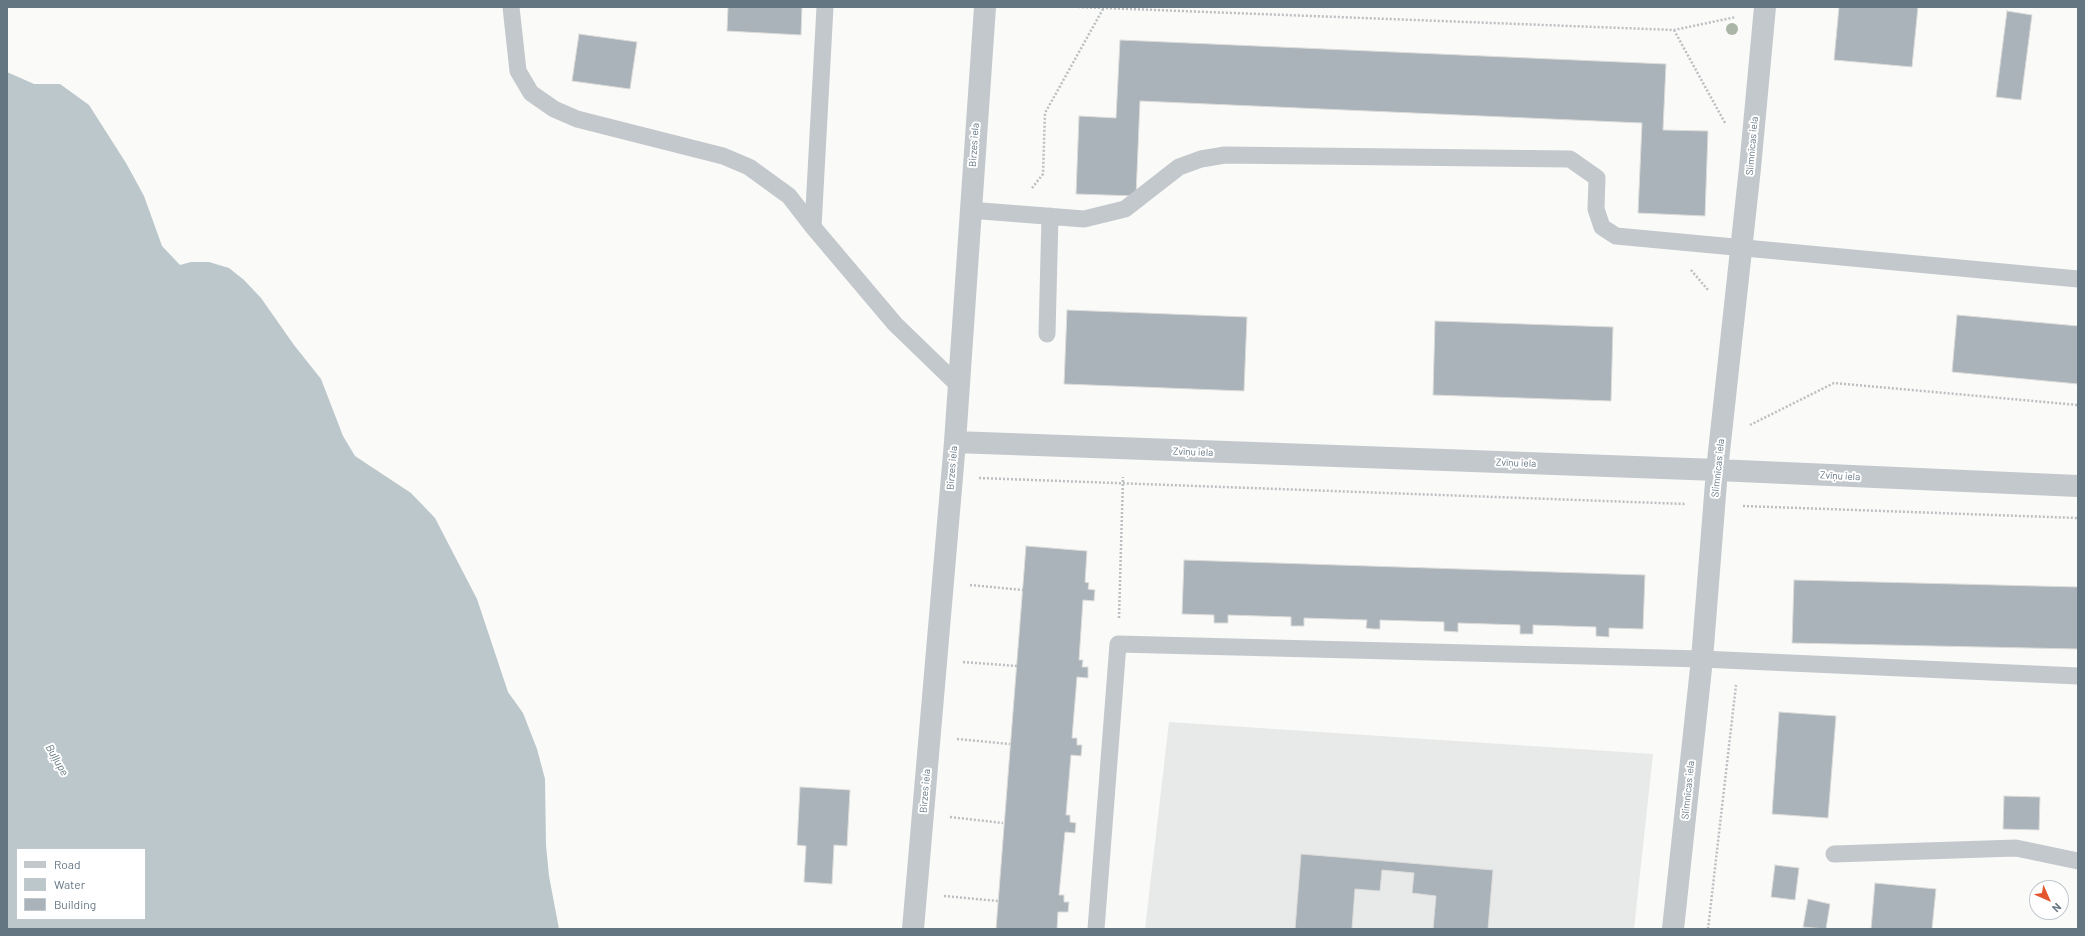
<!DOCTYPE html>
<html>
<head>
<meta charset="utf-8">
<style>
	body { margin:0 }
	#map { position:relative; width:2085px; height:936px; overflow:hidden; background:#fafaf8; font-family:Barlow,sans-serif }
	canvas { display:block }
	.frame { position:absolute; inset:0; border:8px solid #657683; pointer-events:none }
	.legend { position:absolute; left:16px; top:848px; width:130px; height:72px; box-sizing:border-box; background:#fff; border:1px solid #c1c8cd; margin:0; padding:5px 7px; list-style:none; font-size:12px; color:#657683 }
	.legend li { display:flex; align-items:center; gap:8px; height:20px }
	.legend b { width:20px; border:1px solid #c1c8cd }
	.north { position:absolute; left:2029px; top:880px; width:40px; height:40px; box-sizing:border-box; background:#fff; border:1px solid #c1c8cd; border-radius:50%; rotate:135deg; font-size:11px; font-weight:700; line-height:16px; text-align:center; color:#657683 }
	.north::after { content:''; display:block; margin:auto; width:14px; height:18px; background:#e4572e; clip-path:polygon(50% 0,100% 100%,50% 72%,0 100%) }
</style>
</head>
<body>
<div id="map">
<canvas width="2085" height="936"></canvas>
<div class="frame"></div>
<ul class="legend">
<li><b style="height:5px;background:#c3c8cc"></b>Road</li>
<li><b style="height:11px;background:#bbc7cb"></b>Water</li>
<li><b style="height:11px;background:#aab3b9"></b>Building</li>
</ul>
<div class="north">N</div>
</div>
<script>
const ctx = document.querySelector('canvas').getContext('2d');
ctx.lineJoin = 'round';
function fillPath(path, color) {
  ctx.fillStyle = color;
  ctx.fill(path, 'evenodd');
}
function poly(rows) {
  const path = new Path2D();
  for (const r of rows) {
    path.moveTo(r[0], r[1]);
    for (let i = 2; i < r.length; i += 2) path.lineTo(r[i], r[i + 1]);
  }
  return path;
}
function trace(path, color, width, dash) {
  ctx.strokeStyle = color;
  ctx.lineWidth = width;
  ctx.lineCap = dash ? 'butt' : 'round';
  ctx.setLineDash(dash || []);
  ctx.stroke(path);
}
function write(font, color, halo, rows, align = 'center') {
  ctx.font = font + ' Barlow,sans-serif';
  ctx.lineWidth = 4;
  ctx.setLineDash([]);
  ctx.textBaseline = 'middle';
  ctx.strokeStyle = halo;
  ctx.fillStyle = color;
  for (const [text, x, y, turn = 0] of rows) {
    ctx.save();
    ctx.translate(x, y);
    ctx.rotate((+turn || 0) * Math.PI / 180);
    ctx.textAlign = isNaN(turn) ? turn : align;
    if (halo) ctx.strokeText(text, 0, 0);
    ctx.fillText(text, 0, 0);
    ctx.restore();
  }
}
fillPath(poly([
	[1169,722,1653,754,1634,929,1145,929]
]), '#e8e9e9');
fillPath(poly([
	[7,72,34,84,60,84,89,105,126,163,144,196,162,246,180,265,191,262,209,262,229,268,244,280,261,298,294,345,321,379,343,436,355,456,411,493,435,518,477,599,508,692,523,713,537,749,545,779,546,845,549,876,559,929,7,929],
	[17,849,145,849,145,919,17,919]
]), '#bbc7cb');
const building = poly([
	[728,7,802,7,801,35,727,31,728,7],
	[1839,7,1918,7,1912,67,1834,60,1839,7],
	[2007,11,2032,15,2021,100,1996,97,2007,11],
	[579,34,637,42,630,89,572,81,579,34],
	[1120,40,1666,64,1663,130,1708,131,1705,216,1638,213,1642,123,1140,101,1136,196,1076,194,1079,116,1116,118,1120,40],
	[1067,310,1247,317,1244,391,1064,384,1067,310],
	[1957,315,2078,326,2078,384,1952,372,1957,315],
	[1435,321,1613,327,1611,401,1433,395,1435,321],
	[1026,546,1087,551,1085,582,1089,583,1088,589,1095,590,1094,601,1083,600,1079,660,1083,660,1082,667,1088,667,1088,678,1077,677,1072,738,1077,738,1077,745,1082,745,1081,756,1071,755,1066,815,1070,815,1070,822,1076,823,1075,833,1065,832,1059,895,1064,895,1064,902,1069,902,1068,912,1058,912,1057,929,996,929,1026,546],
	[1184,560,1645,575,1643,629,1609,628,1609,637,1596,636,1596,627,1533,625,1533,634,1520,634,1520,625,1458,623,1458,632,1444,631,1444,622,1380,620,1380,629,1374,629,1366,628,1367,620,1304,618,1304,626,1291,626,1291,617,1228,615,1228,623,1214,623,1214,615,1182,614,1184,560],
	[1794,580,2078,587,2078,649,1792,643,1794,580],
	[1779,712,1836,716,1828,818,1772,814,1779,712],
	[800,787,850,790,847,846,834,845,832,884,804,882,806,846,797,845,800,787],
	[2004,796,2040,797,2039,830,2003,829,2004,796],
	[1301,854,1493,870,1488,929,1433,929,1436,896,1412,893,1414,873,1382,870,1380,891,1355,889,1352,929,1295,929,1301,854],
	[1775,865,1799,868,1795,900,1771,897,1775,865],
	[1875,883,1936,889,1932,929,1871,929,1875,883],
	[1808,899,1830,904,1826,929,1803,927,1808,899]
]);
fillPath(building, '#aab3b9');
trace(building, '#dcdcda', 1);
trace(poly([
	[1078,7,1674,30,1736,17],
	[1674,30,1725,123],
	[1032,188,1043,174,1045,113,1103,9],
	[1691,270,1708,290],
	[1750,425,1834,383,2078,405],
	[979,478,1686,504],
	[1743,506,2078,518],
	[970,585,1023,590],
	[1119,618,1123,477],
	[963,662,1017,666],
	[957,739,1010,744],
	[950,817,1003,823],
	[944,896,998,901],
	[1708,929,1736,685]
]), '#bbbfc2', 2.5, [2, 2]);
trace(poly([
	[511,7,518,71,531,93,554,109,577,119,723,156,749,167,789,196,813,227],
	[825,7,813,227,895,324,958,385],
	[969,210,1084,219,1125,209,1179,167,1201,159,1225,155,1570,159,1597,178,1596,209,1602,227,1616,236,2078,279],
	[1047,334,1050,216],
	[1834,854,2016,848,2078,861],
	[1096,929,1118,644,1702,659,2078,676]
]), '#c3c8cc', 17);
trace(poly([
	[955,442,1717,470,2078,486],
	[913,929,955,442,985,7],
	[1673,929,1702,659,1717,470,1750,168,1765,7]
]), '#c3c8cc', 22);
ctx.fillStyle = '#aab4a7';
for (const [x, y] of [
	[1732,29]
]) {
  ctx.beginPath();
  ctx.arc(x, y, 6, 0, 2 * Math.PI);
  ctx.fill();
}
write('10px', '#657683', '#fff', [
	["Birzes iela",974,145,-86],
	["Slimnīcas iela",1752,146,-85],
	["Zvīņu iela",1193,452,2],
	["Zvīņu iela",1516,463,2],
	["Birzes iela",952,468,-85],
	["Slimnīcas iela",1718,468,-84],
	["Zvīņu iela",1840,476,3],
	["Slimnīcas iela",1688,790,-84],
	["Birzes iela",925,791,-85]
]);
write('italic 11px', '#60757c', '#fff', [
	["Buļļupe",57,760,60]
]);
</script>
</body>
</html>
